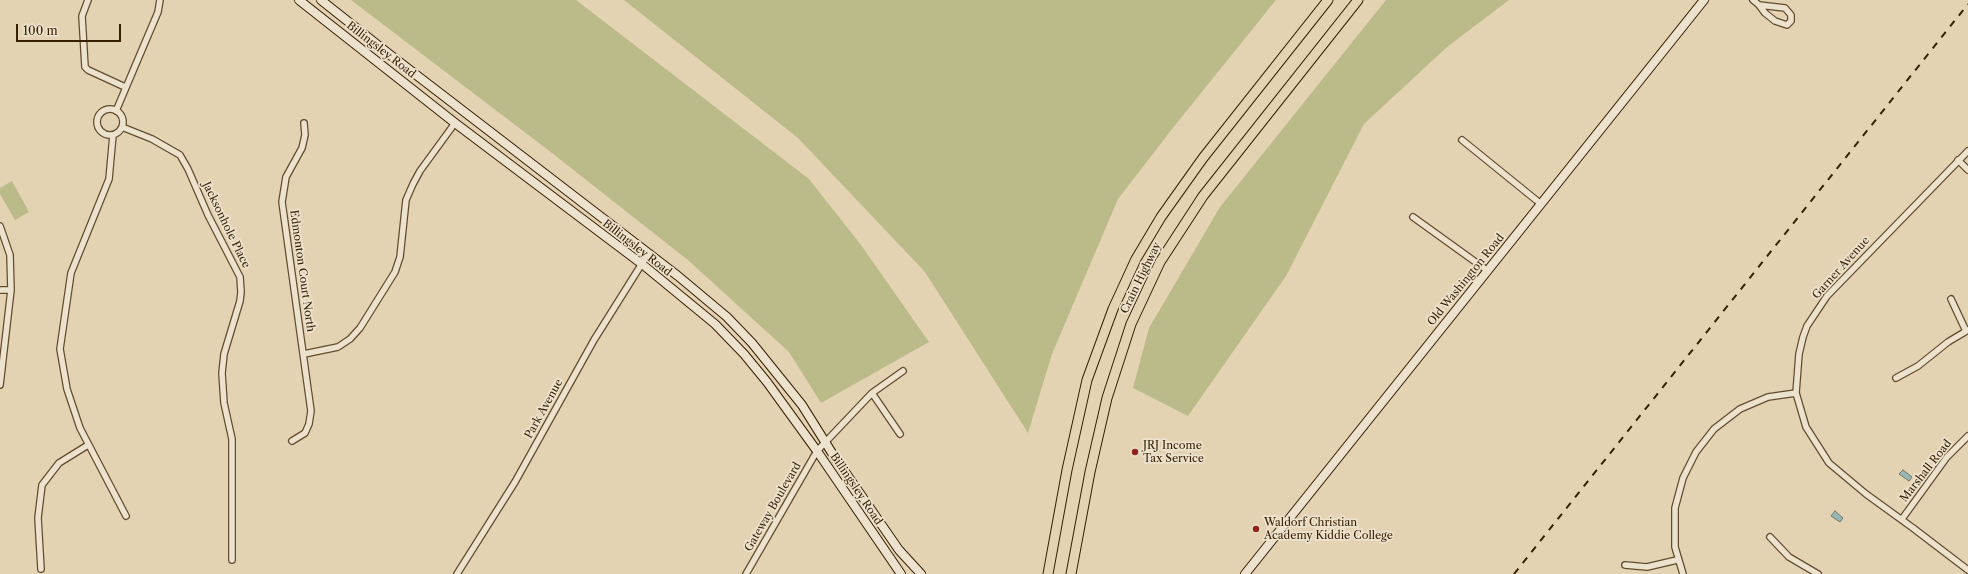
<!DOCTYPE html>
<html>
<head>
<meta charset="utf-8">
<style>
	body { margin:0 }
	#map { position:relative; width:1968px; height:574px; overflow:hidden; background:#e4d3b3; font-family:"Libre Caslon Text",serif }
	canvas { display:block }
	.scale { position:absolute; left:16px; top:24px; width:105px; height:18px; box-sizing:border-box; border:2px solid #371f01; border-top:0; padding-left:5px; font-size:12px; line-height:14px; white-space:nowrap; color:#371f01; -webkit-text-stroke:3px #ede2ce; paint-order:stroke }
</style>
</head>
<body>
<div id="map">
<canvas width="1968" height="574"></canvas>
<div class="scale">100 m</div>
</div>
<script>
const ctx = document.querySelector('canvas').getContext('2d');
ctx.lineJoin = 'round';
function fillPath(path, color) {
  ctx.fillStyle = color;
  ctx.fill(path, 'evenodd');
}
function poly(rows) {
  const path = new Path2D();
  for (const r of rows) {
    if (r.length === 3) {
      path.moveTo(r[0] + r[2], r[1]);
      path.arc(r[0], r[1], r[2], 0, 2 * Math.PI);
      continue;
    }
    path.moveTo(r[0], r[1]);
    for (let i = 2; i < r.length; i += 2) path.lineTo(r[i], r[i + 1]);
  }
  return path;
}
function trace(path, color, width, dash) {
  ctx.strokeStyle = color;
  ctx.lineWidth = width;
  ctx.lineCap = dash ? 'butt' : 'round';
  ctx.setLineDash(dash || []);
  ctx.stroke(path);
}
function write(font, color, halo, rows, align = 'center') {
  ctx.font = font + ' "Libre Caslon Text",serif';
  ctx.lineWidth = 3.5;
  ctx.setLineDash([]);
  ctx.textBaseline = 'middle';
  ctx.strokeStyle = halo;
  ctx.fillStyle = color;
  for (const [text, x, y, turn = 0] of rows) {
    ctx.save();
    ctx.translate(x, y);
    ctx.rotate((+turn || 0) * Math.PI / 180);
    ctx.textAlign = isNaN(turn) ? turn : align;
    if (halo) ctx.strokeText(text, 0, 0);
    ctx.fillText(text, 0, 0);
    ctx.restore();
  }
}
fillPath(poly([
	[351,0,576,0,809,179,861,245,929,342,821,403,789,352,689,261,552,153],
	[624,0,1276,0,1176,124,1118,199,1052,354,1028,433,925,272,798,138],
	[1386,0,1509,0,1447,47,1364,124,1286,276,1188,416,1133,388,1149,328,1220,207],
	[12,181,29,212,15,220,0,194,0,188]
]), '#babb89');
const water = poly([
	[1903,470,1912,477,1909,481,1899,474,1903,470],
	[1835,511,1843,518,1840,522,1831,516,1835,511]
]);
fillPath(water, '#97b6b4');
trace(water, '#717a6c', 1);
const minor = poly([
	[88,0,82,16,85,67,88,70,125,87],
	[1753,0,1759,5],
	[1759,5,1785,8,1791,15,1791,21,1787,25,1775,21,1765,13,1759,5],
	[110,122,13],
	[116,111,158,12,160,0],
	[122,127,152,139,180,155,188,169,208,215,240,277,241,292,240,301,224,354,222,373,224,403,232,439,232,560],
	[113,135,109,179,71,273,60,349,67,389,80,428,126,516],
	[1462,140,1541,204],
	[1968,151,1827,296,1807,326,1803,337,1799,354,1796,393,1806,427,1829,463,1866,494,1913,528,1968,570],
	[1958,160,1968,170],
	[1413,217,1488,271],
	[0,226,10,255,11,290,0,385],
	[0,290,11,290],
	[1951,299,1966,331],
	[304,354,338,347,350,339,360,328,395,272,400,257,406,200,413,184,420,171,455,123],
	[1896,378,1918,366,1948,342,1968,330],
	[872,393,900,434],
	[292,441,305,433,309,424,311,411,282,202,286,177,302,148,305,135,304,123],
	[1902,519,1947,457,1968,436],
	[1770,537,1789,557,1818,574],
	[1625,565,1647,567,1677,560],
	[41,569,38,518,42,485,59,463,88,445],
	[457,574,515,482,594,340,648,254],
	[746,574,817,451,872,393,903,371],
	[1683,574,1675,547,1675,508,1683,478,1696,452,1714,429,1740,409,1768,397,1796,393]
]);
const secondary = poly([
	[299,0,455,123,642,264,715,324,744,354,767,382,817,451,901,574],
	[321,0,389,54,678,276,727,317,752,343,802,405,832,453,899,550,921,574],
	[1245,574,1704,0]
]);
const trunk = poly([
	[1048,574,1067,470,1087,380,1113,309,1136,259,1161,217,1203,158,1328,0],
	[1071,574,1090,472,1107,398,1131,324,1160,262,1203,196,1358,0]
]);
trace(minor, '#624c2e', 8);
trace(secondary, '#371f01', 10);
trace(trunk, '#371f01', 11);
trace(minor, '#ede2ce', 5.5);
trace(secondary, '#ede2ce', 8);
trace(trunk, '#e4d3b3', 9);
trace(poly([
	[1514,574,1968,4]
]), '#371f01', 2, [7, 7]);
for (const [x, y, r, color] of [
	[1135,452,4,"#8f2418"],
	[1256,529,4,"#8f2418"]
]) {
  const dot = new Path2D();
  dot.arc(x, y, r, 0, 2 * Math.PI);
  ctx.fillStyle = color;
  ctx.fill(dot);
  trace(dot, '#ede2ce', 1.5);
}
write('11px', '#371f01', '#ede2ce', [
	["Billingsley Road",381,50,38],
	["Jacksonhole Place",226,225,64],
	["Billingsley Road",637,248,38],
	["Garner Avenue",1841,268,-48],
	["Edmonton Court North",302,271,82],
	["Crain Highway",1141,278,-64],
	["Old Washington Road",1466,280,-51],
	["Park Avenue",544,409,-61],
	["Marshall Road",1926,471,-52],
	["Billingsley Road",856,489,56],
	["Gateway Boulevard",773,507,-60]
]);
write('11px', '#371f01', '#ede2ce', [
	["JRJ Income",1143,446],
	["Tax Service",1143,459],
	["Waldorf Christian",1264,523],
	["Academy Kiddie College",1264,536]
], 'left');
</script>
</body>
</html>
